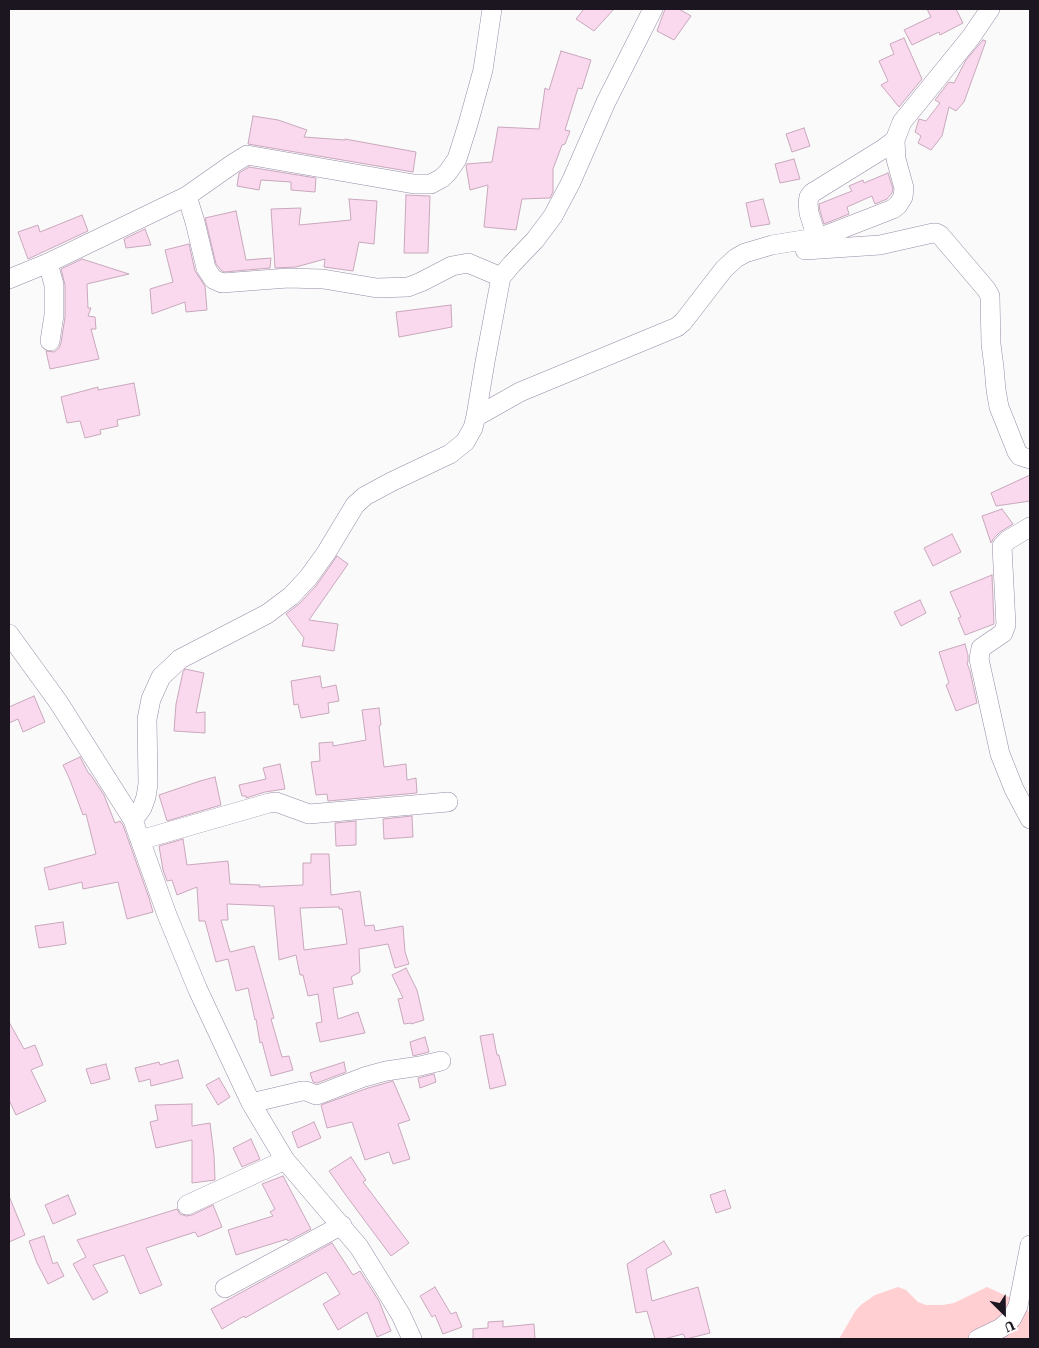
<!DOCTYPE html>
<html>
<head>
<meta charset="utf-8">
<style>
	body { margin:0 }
	#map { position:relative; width:1039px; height:1348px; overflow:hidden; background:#fafafa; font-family:"Source Serif 4",serif }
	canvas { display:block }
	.frame { position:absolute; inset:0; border:10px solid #1c1621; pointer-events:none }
	.north { position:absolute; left:979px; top:1288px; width:50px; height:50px; -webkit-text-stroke:4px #fff; paint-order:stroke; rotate:157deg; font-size:14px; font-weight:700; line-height:20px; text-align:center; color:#1c1621 }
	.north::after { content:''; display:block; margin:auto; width:18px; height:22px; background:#1c1621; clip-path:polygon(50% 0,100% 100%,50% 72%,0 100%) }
</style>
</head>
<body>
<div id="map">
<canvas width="1039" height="1348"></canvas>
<div class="frame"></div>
<div class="north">U</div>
</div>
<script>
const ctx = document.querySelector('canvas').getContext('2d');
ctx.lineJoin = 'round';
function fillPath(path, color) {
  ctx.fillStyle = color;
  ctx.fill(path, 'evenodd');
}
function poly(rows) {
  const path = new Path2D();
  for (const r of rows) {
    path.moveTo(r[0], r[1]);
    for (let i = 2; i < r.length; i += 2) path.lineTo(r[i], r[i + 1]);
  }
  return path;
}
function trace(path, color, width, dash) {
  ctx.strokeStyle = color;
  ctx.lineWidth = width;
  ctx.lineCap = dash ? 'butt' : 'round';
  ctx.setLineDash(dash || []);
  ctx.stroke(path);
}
fillPath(poly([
	[898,1287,906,1290,918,1302,926,1305,943,1305,954,1303,987,1287,1024,1304,1030,1314,1030,1339,839,1339,856,1310,862,1304,875,1295]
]), '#ffcfd2');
const building = poly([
	[584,9,614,9,594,31,576,19,584,9],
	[665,9,679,9,691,16,674,40,657,31,665,9],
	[927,9,956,9,963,23,940,35,939,32,912,45,904,30,931,17,927,9],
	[904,38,922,79,899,107,881,85,888,81,879,61,894,54,890,44,904,38],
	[983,40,986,41,964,102,956,111,949,107,942,136,931,150,918,143,921,136,915,132,919,119,926,121,940,103,935,100,949,82,954,83,966,60,983,40],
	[561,51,591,60,582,89,578,88,565,130,570,131,565,144,562,145,553,169,553,192,550,198,522,199,516,230,484,227,488,185,470,190,466,166,467,164,492,162,498,127,539,129,545,88,549,90,561,51],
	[253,116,278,120,307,130,304,137,345,140,345,139,416,152,413,172,248,144,253,116],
	[804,128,810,146,792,152,786,134,804,128],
	[794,159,800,179,780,183,775,164,794,159],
	[249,167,316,178,315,192,291,190,291,182,261,180,259,190,237,186,239,173,249,167],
	[888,173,893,189,892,193,887,199,875,204,872,196,847,207,849,214,824,224,820,211,819,204,852,191,849,186,863,180,864,183,888,173],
	[406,195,430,196,428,253,404,253,406,195],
	[349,199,377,201,374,244,359,242,353,271,324,267,325,259,296,267,275,268,271,209,301,208,299,225,351,220,349,199],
	[763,199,770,224,751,227,746,203,763,199],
	[236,211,246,260,271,258,270,268,224,272,221,270,216,264,205,218,236,211],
	[82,215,88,231,28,259,18,232,38,225,40,232,82,215],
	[145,229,151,245,126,248,124,239,145,229],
	[189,244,195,271,205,286,207,310,186,312,185,302,152,314,150,289,173,282,165,250,189,244],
	[82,259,129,274,87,284,88,308,91,308,88,316,95,317,96,329,91,329,99,359,50,369,46,351,54,352,59,348,61,343,65,317,65,285,61,269,82,259],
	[451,305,452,327,399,337,396,312,451,305],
	[134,383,140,415,117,420,118,426,100,430,101,434,85,438,80,421,67,423,61,397,98,387,98,390,134,383],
	[1030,475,1030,501,996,506,991,493,1030,475],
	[1002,509,1013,524,1000,532,994,538,991,543,982,516,1002,509],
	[952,534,961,552,933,566,924,548,952,534],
	[337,556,348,564,309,620,338,624,334,651,302,646,304,638,286,614,299,604,316,586,337,556],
	[992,575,994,624,965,635,958,618,961,617,950,592,992,575],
	[920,600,926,613,901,626,894,612,920,600],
	[965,644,968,655,968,662,967,663,970,671,977,703,956,711,946,685,949,683,939,652,965,644],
	[185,669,204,673,196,713,205,712,205,733,174,731,176,704,183,672,185,669],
	[320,676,322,688,336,685,339,701,328,703,329,713,301,718,298,704,294,705,291,681,320,676],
	[34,696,45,722,23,732,18,719,9,723,9,707,34,696],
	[379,708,381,725,379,726,384,767,406,764,407,780,416,778,417,793,328,801,327,794,316,795,311,762,320,761,319,743,333,742,333,746,366,740,362,710,379,708],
	[80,757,89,774,90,774,104,795,115,823,120,821,123,825,149,898,153,912,127,919,118,882,83,889,82,882,49,890,44,868,96,854,86,814,83,815,70,780,63,765,80,757],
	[280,764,285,789,265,792,246,798,246,796,242,796,239,785,266,779,263,768,280,764],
	[215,777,221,805,167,821,159,795,200,781,215,777],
	[412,816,413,837,384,839,383,819,412,816],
	[356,821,356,845,336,846,335,823,356,821],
	[183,839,187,865,228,861,230,884,260,885,259,887,303,885,303,863,311,863,311,854,329,854,331,895,360,891,365,926,374,925,375,931,403,926,405,952,409,964,395,968,388,944,359,949,360,972,351,977,353,984,333,988,338,1019,358,1012,365,1033,320,1042,316,1023,322,1022,318,994,308,996,303,975,300,975,296,955,279,960,274,906,227,904,228,920,221,920,230,952,254,946,274,1018,271,1019,282,1057,289,1056,293,1070,271,1076,262,1042,260,1043,256,1019,255,1020,248,988,236,991,228,959,216,962,205,921,199,921,197,887,177,895,172,880,167,881,163,870,159,846,183,839],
	[339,907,339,909,342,909,347,944,304,950,300,908,339,907],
	[63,922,66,944,39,948,35,926,63,922],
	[406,968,417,990,424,1020,411,1024,411,1023,404,1024,398,999,403,998,392,975,406,968],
	[9,1022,24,1049,35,1045,43,1065,31,1070,46,1101,16,1115,9,1100,9,1022],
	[493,1034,497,1055,499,1055,506,1085,490,1089,480,1036,493,1034],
	[425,1037,429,1052,413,1056,410,1042,425,1037],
	[178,1060,183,1078,151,1086,150,1079,139,1082,135,1068,159,1062,160,1065,178,1060],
	[344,1062,346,1072,317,1083,313,1082,310,1073,344,1062],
	[106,1064,110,1079,91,1084,86,1069,106,1064],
	[434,1074,436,1082,420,1088,418,1078,434,1074],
	[219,1078,230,1097,218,1105,206,1085,219,1078],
	[393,1081,410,1120,398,1124,410,1159,393,1164,389,1152,365,1160,352,1122,327,1128,321,1105,368,1088,393,1081],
	[192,1104,192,1126,210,1123,214,1155,215,1180,192,1183,192,1140,156,1148,150,1122,158,1120,155,1105,192,1104],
	[314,1122,321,1138,298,1148,292,1132,314,1122],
	[251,1139,260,1159,242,1167,233,1148,251,1139],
	[351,1157,366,1180,363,1182,409,1243,391,1256,345,1194,329,1171,351,1157],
	[283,1176,311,1229,288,1241,287,1239,236,1255,228,1230,273,1216,270,1212,275,1209,262,1184,283,1176],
	[725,1190,731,1208,716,1213,710,1195,725,1190],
	[68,1195,76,1214,53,1224,45,1205,68,1195],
	[9,1196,25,1235,9,1242,9,1196],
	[213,1205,222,1227,198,1237,195,1232,146,1248,162,1285,140,1294,124,1255,93,1265,108,1292,93,1300,73,1264,86,1257,77,1240,177,1209,180,1214,186,1216,192,1215,213,1205],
	[44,1236,53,1264,57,1262,64,1276,48,1284,37,1263,29,1241,44,1236],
	[664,1241,672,1254,646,1269,652,1301,698,1287,710,1333,686,1339,683,1334,664,1339,655,1339,647,1311,636,1313,627,1264,664,1241],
	[332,1243,353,1275,360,1271,379,1301,391,1331,377,1337,367,1312,338,1330,323,1304,340,1294,326,1272,245,1318,244,1316,222,1329,211,1309,332,1243],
	[435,1287,451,1314,456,1312,462,1327,443,1334,435,1315,432,1317,420,1296,435,1287],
	[503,1321,503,1327,534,1324,535,1339,473,1339,473,1329,488,1328,488,1322,503,1321]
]);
fillPath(building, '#fad8ed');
trace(building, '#c8a8bc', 1);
const minor = poly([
	[187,196,195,222,206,268,213,279,222,283,288,278,323,279,377,288,408,287,421,282,452,266,468,263,501,277],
	[817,238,809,213,808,203,809,197,812,193,883,149,895,140],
	[805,250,880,245,933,233,936,233,940,235,986,289,990,296,991,344,994,367,996,390,999,407,1017,452,1020,456,1030,459],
	[48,263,54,285,54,315,50,341],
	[9,279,48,263,187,196,234,163,247,155,414,184,431,184,442,178,448,172,457,159,468,124,483,70,492,9],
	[476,416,481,414,520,392,677,327,683,322,724,269,736,258,745,253,772,245,821,237,893,209,898,205,903,197,904,188,896,159,895,140,902,122,971,37,990,9],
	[1030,527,1008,540,1002,546,1006,625,1003,633,981,648,979,659,1000,754,1014,789,1030,819],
	[9,634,59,703,133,820,167,915,198,990,251,1103,285,1160,359,1247,401,1315,412,1339],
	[133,820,142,808,146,797,148,784,147,719,151,699,161,677,180,659,267,614,291,596,308,578,326,553,355,505,365,496,391,482,450,454,465,442,473,428,476,416,485,362,501,277,512,264,535,240,553,216,571,182,606,102,653,9],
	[140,840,269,803,276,802,309,814,448,802],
	[251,1103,302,1091,306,1091,316,1095,320,1094,364,1077,386,1071,420,1066,441,1061],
	[187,1205,285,1160],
	[225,1288,342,1225],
	[978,1339,1001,1328,1012,1318,1018,1306,1030,1245]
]);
trace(minor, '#998aa7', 20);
trace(minor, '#fff', 19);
</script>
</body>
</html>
